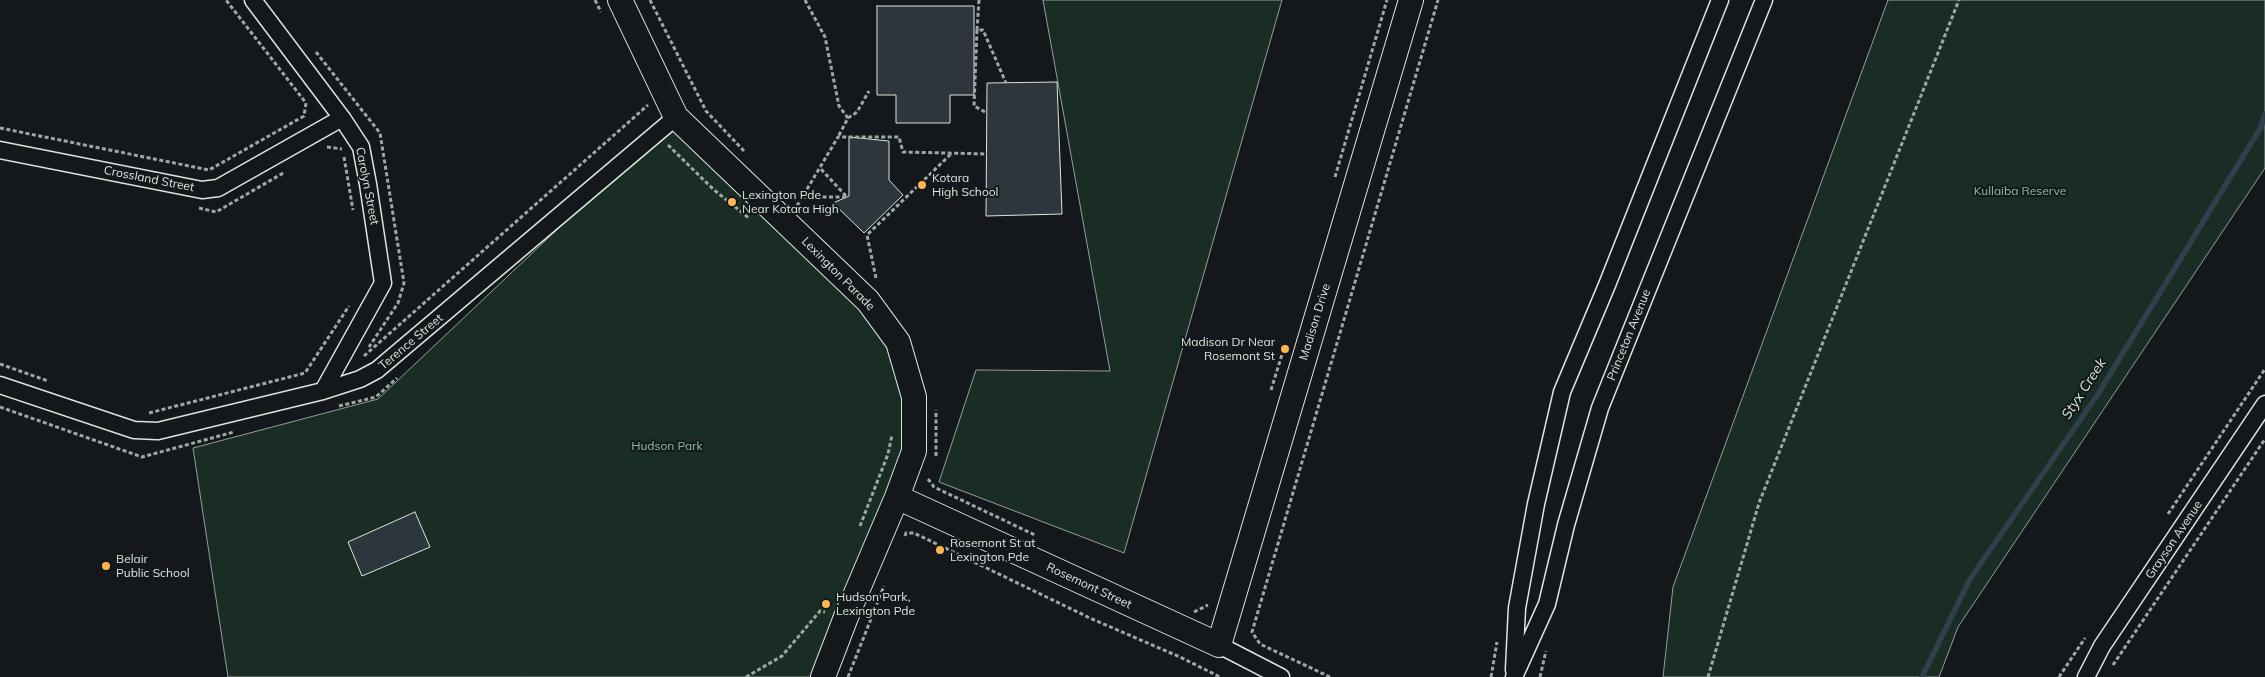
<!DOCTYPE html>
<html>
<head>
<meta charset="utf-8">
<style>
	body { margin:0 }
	canvas { display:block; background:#14181c }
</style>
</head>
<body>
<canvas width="2265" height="677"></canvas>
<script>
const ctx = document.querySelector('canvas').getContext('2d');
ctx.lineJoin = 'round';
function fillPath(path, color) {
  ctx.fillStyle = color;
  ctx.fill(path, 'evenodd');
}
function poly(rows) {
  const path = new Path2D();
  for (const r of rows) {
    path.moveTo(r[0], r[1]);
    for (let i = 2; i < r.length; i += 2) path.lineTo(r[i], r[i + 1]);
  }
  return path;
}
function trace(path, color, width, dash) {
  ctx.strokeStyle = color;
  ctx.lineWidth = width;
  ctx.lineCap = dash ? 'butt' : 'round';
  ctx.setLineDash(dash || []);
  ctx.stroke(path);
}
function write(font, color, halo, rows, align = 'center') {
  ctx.font = font + ' Mulish,sans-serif';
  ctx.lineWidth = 4;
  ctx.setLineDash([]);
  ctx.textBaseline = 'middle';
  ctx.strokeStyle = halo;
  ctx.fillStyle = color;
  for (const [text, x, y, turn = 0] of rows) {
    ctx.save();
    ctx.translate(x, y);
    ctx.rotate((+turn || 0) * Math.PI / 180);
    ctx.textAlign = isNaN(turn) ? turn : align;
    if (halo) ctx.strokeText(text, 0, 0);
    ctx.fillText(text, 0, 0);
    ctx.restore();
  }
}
const green = poly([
	[1043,0,1282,0,1124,553,939,482,976,370,1110,371,1043,0],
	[1888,0,2265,0,2265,168,1958,627,1939,677,1663,677,1673,587,1888,0],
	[676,117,898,342,914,451,823,677,228,677,193,448,378,399,676,117]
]);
fillPath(green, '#1a2d24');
trace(green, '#939e99', 1);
trace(poly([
	[1922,677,1970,579,2098,394,2261,127,2265,114]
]), '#2f3f4d', 5.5);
const building = poly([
	[877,6,974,6,974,95,950,95,950,123,896,123,896,95,877,95,877,6],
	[1057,82,1062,214,986,216,987,83,1057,82],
	[849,137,889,141,889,180,903,195,864,233,833,203,849,196,849,137],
	[415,512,430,547,362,576,348,542,415,512]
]);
fillPath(building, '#2c363c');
trace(building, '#d8e6dc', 1);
const street = poly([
	[253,0,342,118,361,147,368,184,383,283,323,391],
	[0,150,202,190,218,188,342,118],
	[0,385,134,430,158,431,323,391,360,379,377,370,676,117],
	[1219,645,1281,677],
	[1514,670,1517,608,1536,504,1562,392,1607,285,1720,0],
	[1514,677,1547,604,1566,525,1600,408,1764,0],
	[2086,677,2102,646,2265,404]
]);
const secondary = poly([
	[620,0,676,117,868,301,898,342,914,397,914,451,897,497,846,617,823,677],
	[897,497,1219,645,1411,0]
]);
trace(street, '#d8e6dc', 19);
trace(secondary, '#d8e6dc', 26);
trace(poly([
	[595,0,601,12],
	[650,0,706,111,744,151],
	[805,0,825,37,839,106,848,118,838,137],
	[979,0,977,30,983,30,1006,83],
	[977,30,974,106,987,113],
	[316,52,380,133,404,283,398,303,369,347],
	[848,118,857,112,869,91],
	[0,128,209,170,304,116,306,103,226,0],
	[668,145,713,189,750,219],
	[327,147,342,149],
	[344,157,353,210],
	[1335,177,1387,0],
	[803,197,847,197,820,168],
	[797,206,838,137,899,137,903,152,987,154],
	[199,208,216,212,285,172],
	[876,278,867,235,952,153],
	[364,356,648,105],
	[0,364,48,381],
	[1271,390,1284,348],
	[339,406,376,397,397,378],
	[0,407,142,457,234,432],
	[149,413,305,373,349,306],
	[936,456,936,410],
	[928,479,934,487,1035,535],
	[2168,514,2265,369],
	[860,526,888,454,892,435],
	[905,536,906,533,914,533,1092,619,1180,657,1220,677],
	[1194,612,1208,605],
	[2113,665,2265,439],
	[746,677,782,656,820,611,825,612],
	[848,677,884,586],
	[1330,677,1260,644,1252,632,1438,0],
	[1491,677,1497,642],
	[1540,677,1546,651],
	[1708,677,1759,503,1959,0],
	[2059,677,2085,638]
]), '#9da8a2', 3, [4, 2.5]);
trace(street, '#14181c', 16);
trace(secondary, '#14181c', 24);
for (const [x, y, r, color] of [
	[922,185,5,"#ffb74d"],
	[732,202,5,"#ffb74d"],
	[1285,349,5,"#ffb74d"],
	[940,550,5,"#ffb74d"],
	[106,566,5,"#ffb74d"],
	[826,604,5,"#ffb74d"]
]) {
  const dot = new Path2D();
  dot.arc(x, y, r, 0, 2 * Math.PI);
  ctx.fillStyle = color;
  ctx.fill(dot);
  trace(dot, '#14181c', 2);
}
write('12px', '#d8e6dc', '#14181c', [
	["Kotara",932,178],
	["High School",932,192],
	["Lexington Pde",742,195],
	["Near Kotara High",742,209],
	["Madison Dr Near",1275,342,"right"],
	["Rosemont St",1275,356,"right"],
	["Rosemont St at",950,543],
	["Lexington Pde",950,557],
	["Belair",116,559],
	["Public School",116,573],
	["Hudson Park,",836,597],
	["Lexington Pde",836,611]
], 'left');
write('12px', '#d8e6dc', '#14181c', [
	["Crossland Street",149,179,11],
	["Carolyn Street",367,186,79],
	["Lexington Parade",838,274,45],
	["Madison Drive",1315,322,-73],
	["Princeton Avenue",1629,335,-68],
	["Terence Street",411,342,-40],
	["Grayson Avenue",2174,540,-56],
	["Rosemont Street",1089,586,25]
]);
write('12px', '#8ac095', '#14181c', [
	["Kullaiba Reserve",2020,191],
	["Hudson Park",667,446]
]);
write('italic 14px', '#d8e6dc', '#14181c', [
	["Styx Creek",2084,389,-57]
]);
</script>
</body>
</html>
